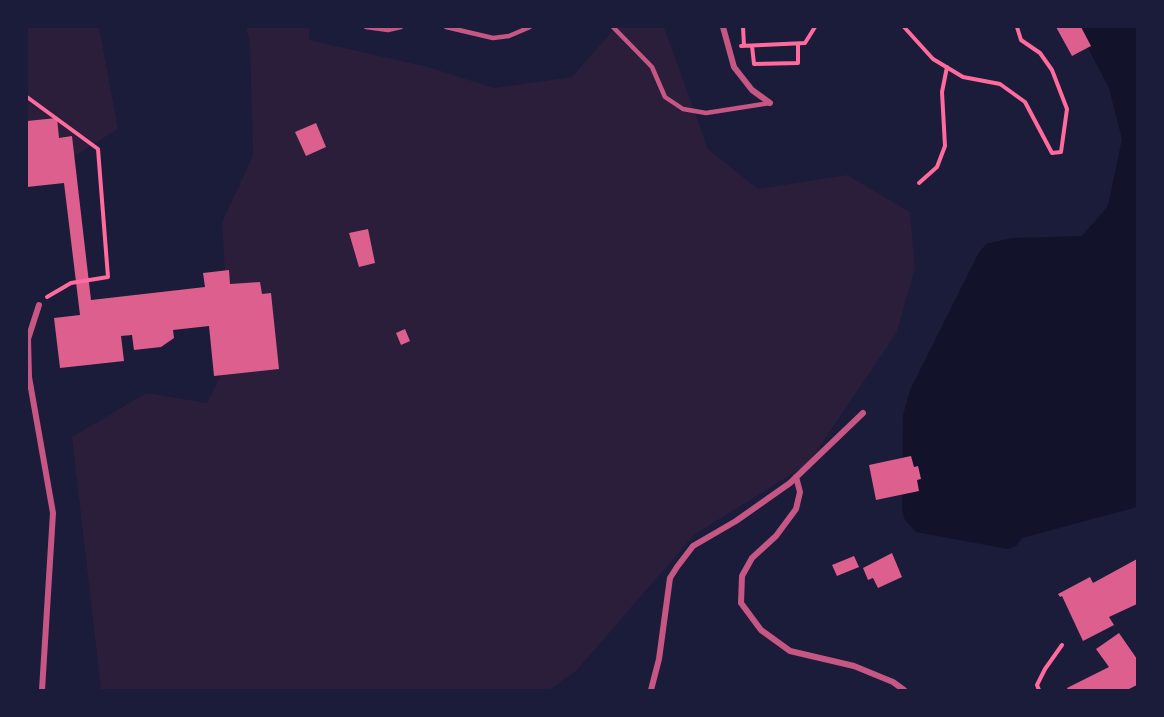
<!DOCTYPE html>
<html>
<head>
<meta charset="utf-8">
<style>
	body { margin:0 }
	#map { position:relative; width:1164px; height:717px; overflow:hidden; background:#1b1b3a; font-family:"IBM Plex Serif",serif }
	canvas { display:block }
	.frame { position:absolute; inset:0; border:28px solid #1b1b3a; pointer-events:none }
</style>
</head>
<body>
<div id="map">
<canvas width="1164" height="717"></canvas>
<div class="frame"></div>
</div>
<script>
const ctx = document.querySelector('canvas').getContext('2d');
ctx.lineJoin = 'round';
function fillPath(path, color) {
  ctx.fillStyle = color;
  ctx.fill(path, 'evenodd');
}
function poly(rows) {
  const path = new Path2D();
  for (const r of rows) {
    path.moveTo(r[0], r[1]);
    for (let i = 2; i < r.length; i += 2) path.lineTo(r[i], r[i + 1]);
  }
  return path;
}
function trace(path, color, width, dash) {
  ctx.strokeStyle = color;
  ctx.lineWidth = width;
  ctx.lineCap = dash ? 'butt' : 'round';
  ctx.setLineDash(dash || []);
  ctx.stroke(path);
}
fillPath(poly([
	[27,27,99,27,118,129,56,168,27,126],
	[246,27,310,27,309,40,428,67,494,88,572,77,616,27,664,27,708,149,758,189,847,175,910,212,915,268,897,332,808,464,694,535,576,671,549,690,101,690,72,437,146,393,207,403,230,357,222,222,253,156,250,44]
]), '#2a1e3b');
fillPath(poly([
	[1077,27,1137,27,1137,507,1022,538,1016,546,1008,549,916,532,905,520,902,510,903,415,910,390,978,254,986,244,1012,238,1082,236,1108,206,1122,139,1109,88]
]), '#12122b');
fillPath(poly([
	[1056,27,1081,27,1091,46,1072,56],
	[57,118,59,138,72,136,91,300,205,287,203,273,229,270,230,284,260,282,262,294,271,293,279,369,214,376,209,326,173,330,174,338,161,347,134,350,132,335,121,336,124,361,60,368,54,318,80,315,64,183,27,187,27,121],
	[316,123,326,147,306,156,295,132],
	[368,229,375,263,359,267,349,233],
	[405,329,410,341,401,345,396,333],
	[911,456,914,467,918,466,921,479,917,480,919,491,876,500,869,465],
	[892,553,902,577,878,588,873,578,868,580,863,568],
	[854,556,859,567,837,576,832,565],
	[1137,559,1137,604,1109,617,1114,625,1083,641,1062,596,1060,597,1058,594,1090,577,1093,583],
	[1119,633,1137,659,1137,685,1127,690,1068,690,1067,688,1109,667,1096,649]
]), '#dd5f8e');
trace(poly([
	[743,27,744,46],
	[904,27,933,59,963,77,1000,84,1025,102,1052,153,1061,152,1067,109,1052,70,1040,53,1021,40,1017,27],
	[741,46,805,43,815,27],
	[752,46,754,64,798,63,798,44],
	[27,97,98,149,108,277,71,283,47,297],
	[919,183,937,167,945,146,942,92,947,67],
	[1039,690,1037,685,1045,669,1062,645]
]), '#ff6b9d', 4);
trace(poly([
	[366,27,388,30,401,27],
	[446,27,493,38,509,36,530,27],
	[613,27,652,67,665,97,683,109,706,113,770,103]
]), '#c65784', 4.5);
trace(poly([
	[723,27,734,67,752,90,770,103],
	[39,305,28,339,29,377,53,513,42,690],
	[796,477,800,492,796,509,776,536,752,558,742,576,741,603,761,630,790,651,854,666,893,682,904,690],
	[651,690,659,659,670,578,677,567,693,546,736,521,790,483,863,413]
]), '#c65784', 6);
</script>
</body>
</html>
